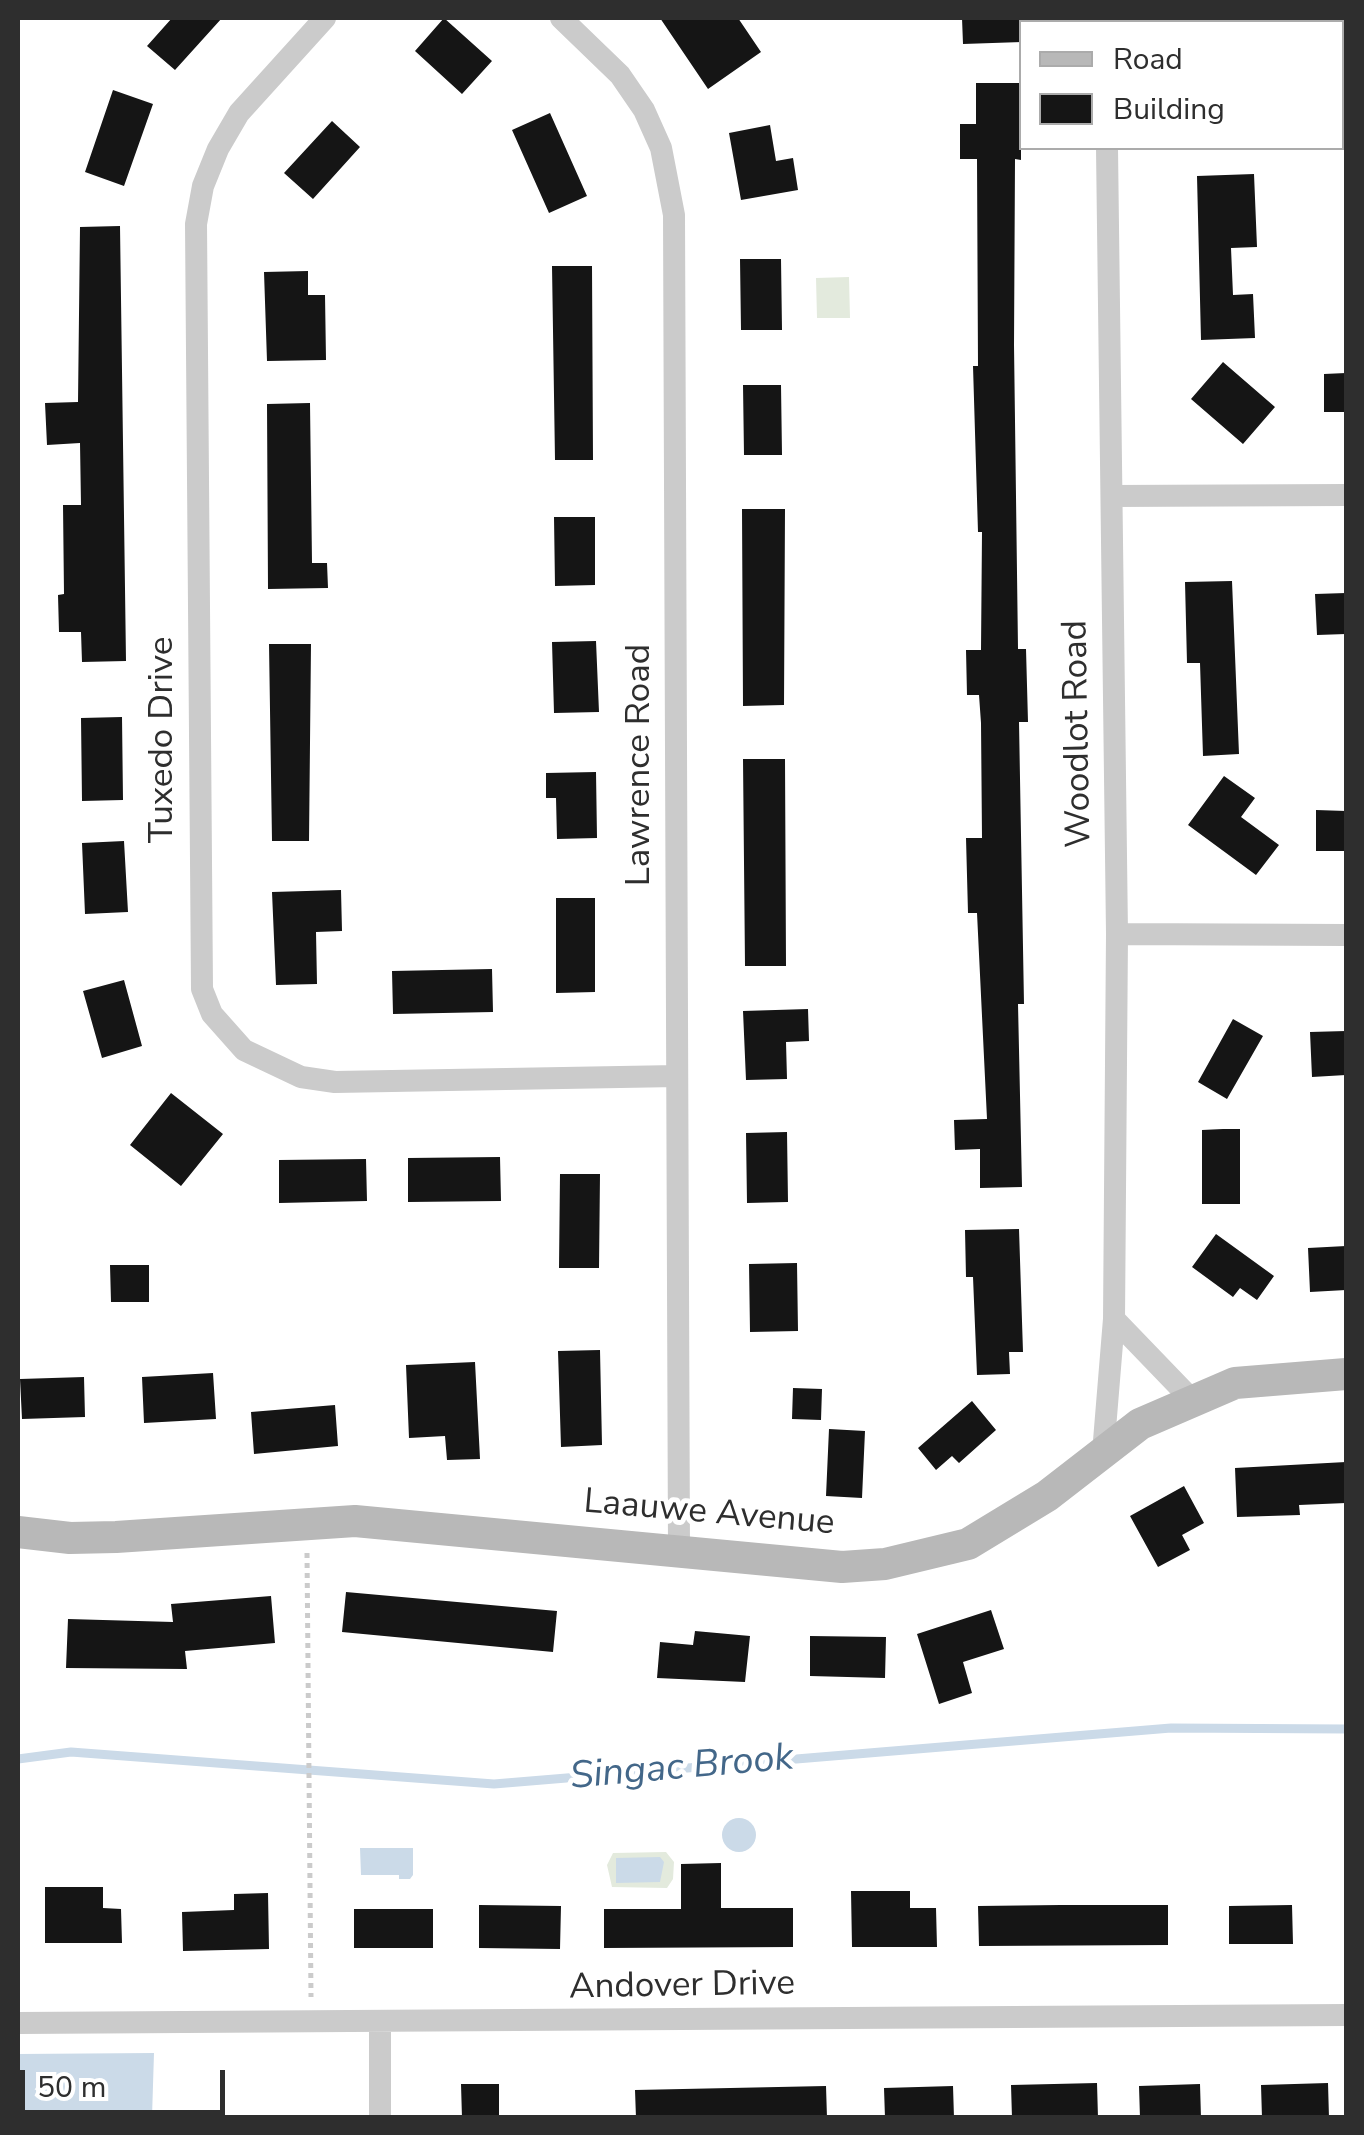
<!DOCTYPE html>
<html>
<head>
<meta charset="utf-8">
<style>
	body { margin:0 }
	#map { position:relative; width:1364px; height:2135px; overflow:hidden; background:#fff; font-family:"Nunito Sans",sans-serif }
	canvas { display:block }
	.frame { position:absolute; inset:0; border:20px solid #2e2e2e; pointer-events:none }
	.legend { position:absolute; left:1019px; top:20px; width:325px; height:130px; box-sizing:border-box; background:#fff; border:2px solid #ababab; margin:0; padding:12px 18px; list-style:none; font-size:30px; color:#2e2e2e }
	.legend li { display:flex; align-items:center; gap:20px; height:50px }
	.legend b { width:50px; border:2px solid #ababab }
	.scale { position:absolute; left:20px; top:2070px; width:205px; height:45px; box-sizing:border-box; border:5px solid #2e2e2e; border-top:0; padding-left:12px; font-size:30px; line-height:35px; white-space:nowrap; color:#2e2e2e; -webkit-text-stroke:8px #fff; paint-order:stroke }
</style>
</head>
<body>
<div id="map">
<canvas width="1364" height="2135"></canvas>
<div class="frame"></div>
<ul class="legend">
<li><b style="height:12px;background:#b8b8b8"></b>Road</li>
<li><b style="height:28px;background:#151515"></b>Building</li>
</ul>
<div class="scale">50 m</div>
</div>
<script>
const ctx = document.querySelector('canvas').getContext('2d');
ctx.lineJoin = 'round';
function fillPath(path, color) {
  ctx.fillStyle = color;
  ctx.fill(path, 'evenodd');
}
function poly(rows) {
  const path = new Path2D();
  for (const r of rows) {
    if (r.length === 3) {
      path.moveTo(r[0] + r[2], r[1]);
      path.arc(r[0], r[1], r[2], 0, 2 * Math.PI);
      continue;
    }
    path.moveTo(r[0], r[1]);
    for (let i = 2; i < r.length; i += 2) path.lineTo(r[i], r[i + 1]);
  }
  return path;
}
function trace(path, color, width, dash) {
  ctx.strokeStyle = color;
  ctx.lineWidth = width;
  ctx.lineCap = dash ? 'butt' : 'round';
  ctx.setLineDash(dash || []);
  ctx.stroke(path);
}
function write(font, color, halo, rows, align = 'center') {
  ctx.font = font + ' "Nunito Sans",sans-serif';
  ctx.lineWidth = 10;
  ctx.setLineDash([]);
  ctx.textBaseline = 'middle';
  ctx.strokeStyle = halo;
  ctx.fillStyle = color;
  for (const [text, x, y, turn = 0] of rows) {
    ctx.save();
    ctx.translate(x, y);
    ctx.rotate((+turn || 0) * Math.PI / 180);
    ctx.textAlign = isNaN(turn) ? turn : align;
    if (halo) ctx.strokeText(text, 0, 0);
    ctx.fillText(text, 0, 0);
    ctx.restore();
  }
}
fillPath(poly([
	[849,277,850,318,817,318,816,278],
	[666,1852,674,1862,673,1879,667,1888,612,1887,607,1865,613,1853]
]), '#e3eadd');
fillPath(poly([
	[739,1835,17],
	[360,1848,413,1848,413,1875,410,1879,399,1879,399,1875,361,1875],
	[660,1857,664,1862,660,1882,616,1883,616,1858],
	[154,2053,152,2117,18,2117,18,2054]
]), '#cbdae8');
trace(poly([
	[18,1759,71,1752,494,1784,1171,1728,1346,1729]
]), '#cbdae8', 9);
fillPath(poly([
	[172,18,222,18,175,70,147,46],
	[444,18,492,61,462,94,415,51],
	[660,18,738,18,761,52,708,89],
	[962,18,1022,18,1022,42,963,44],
	[976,83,1021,83,1021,160,1015,159,1014,345,1018,649,1026,649,1028,722,1019,722,1024,1004,1018,1004,1022,1187,980,1188,980,1149,955,1150,954,1120,987,1119,977,913,968,913,966,838,982,838,981,723,979,695,967,695,966,650,981,650,982,532,978,532,973,366,978,366,977,159,960,159,960,124,976,124],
	[113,90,153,104,124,186,85,172],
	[550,113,587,196,549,213,512,130],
	[332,121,360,147,313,199,284,173],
	[770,125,776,161,793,158,798,190,741,200,729,133],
	[1254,174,1257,247,1231,248,1233,295,1253,294,1255,338,1201,340,1197,176],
	[120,226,126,661,82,662,81,632,59,632,58,595,64,594,63,505,81,505,80,443,47,445,45,403,78,402,80,227],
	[740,259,781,259,782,330,741,330],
	[552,266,592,266,593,460,555,460],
	[308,271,308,295,325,295,326,360,267,361,264,272],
	[1223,362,1275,407,1243,444,1191,399],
	[1346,373,1346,412,1324,412,1324,374],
	[743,385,781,385,782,455,744,455],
	[310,403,312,563,327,563,328,588,268,589,267,404],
	[742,509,785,509,784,705,743,706],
	[554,517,595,517,595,585,555,586],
	[1232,581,1239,754,1203,756,1200,663,1187,663,1185,582],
	[1346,593,1346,634,1317,635,1315,594],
	[596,641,599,712,554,713,552,642],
	[269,644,311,644,309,841,272,841],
	[122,717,123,800,82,801,81,718],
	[743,759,785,759,786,966,745,966],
	[596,772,597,838,557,839,556,798,546,798,546,773],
	[1224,776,1255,798,1241,817,1279,845,1256,875,1188,825],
	[1316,810,1346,811,1346,851,1316,851],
	[124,841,128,912,85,914,82,843],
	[341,890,342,931,316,932,317,984,276,985,272,892],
	[556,898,595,898,595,992,556,993],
	[492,969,493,1012,393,1014,392,971],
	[124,980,142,1046,102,1058,83,991],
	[808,1009,809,1041,786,1042,787,1079,746,1080,743,1011],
	[1233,1019,1263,1036,1227,1099,1198,1082],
	[1346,1031,1346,1075,1312,1077,1310,1032],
	[171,1093,223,1134,181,1186,130,1145],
	[1223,1129,1240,1129,1240,1204,1202,1204,1202,1130],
	[787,1132,788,1202,747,1203,746,1133],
	[500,1157,501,1201,408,1202,408,1158],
	[366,1159,367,1201,279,1203,279,1160],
	[560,1174,600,1174,599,1268,559,1268],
	[1019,1229,1023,1352,1009,1352,1010,1374,977,1375,973,1277,966,1277,965,1230],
	[1216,1234,1274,1276,1257,1300,1240,1288,1233,1297,1192,1267],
	[1346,1246,1346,1290,1310,1292,1308,1248],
	[797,1263,798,1331,750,1332,749,1264],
	[110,1265,149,1265,149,1302,111,1302],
	[600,1350,602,1445,561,1447,558,1351],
	[475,1362,480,1459,447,1460,445,1436,409,1438,406,1365],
	[213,1373,216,1419,144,1423,142,1377],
	[84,1377,85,1417,22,1419,20,1379],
	[793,1388,822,1389,821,1420,792,1419],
	[972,1401,996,1430,959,1463,952,1456,936,1470,918,1448],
	[335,1405,338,1446,254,1454,251,1412],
	[829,1429,865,1431,862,1498,826,1496],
	[1346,1462,1346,1503,1299,1505,1300,1515,1237,1517,1235,1468],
	[1184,1486,1204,1523,1182,1535,1190,1550,1158,1567,1130,1516],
	[346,1592,557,1611,553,1652,342,1632],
	[271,1596,275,1643,185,1651,187,1669,66,1668,68,1619,173,1622,171,1604],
	[991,1610,1004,1649,963,1662,972,1693,939,1704,917,1634],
	[695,1631,750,1636,745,1682,657,1678,660,1642,693,1645],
	[810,1636,886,1637,885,1678,810,1676],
	[721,1863,721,1908,793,1908,793,1947,604,1948,604,1909,681,1909,681,1864],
	[45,1887,103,1887,103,1908,121,1909,122,1943,45,1943],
	[851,1891,910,1891,910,1908,936,1908,937,1947,852,1947],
	[268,1893,269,1949,183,1951,182,1912,234,1910,234,1894],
	[479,1905,561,1906,560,1949,479,1948],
	[1061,1905,1168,1905,1168,1945,979,1946,978,1906],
	[1292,1905,1293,1944,1229,1944,1229,1906],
	[354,1909,433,1909,433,1948,354,1948],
	[1097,2083,1098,2118,1012,2118,1011,2085],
	[1328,2083,1329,2118,1262,2118,1261,2085],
	[461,2084,499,2084,499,2118,462,2118],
	[1200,2084,1201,2118,1140,2118,1139,2086],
	[826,2086,827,2118,636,2118,635,2090],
	[953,2086,954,2118,885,2118,884,2088]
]), '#151515');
trace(poly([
	[307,1553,311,1997]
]), '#cbcbcb', 5, [5, 5]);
trace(poly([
	[325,18,239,113,218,149,203,186,196,224,202,989,212,1014,244,1050,301,1077,335,1082,677,1076],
	[561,18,620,75,644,110,661,148,674,215,679,1551],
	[1108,22,1108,18],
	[1112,496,1346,495],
	[1117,934,1346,935],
	[1114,1319,1193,1401],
	[1103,1453,1114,1319,1117,934,1107,148],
	[380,2022,380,2118],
	[18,2023,1346,2015]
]), '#cbcbcb', 22);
trace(poly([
	[18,1532,70,1538,116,1537,355,1521,842,1567,885,1564,968,1544,1047,1496,1140,1424,1235,1383,1346,1374]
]), '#b8b8b8', 32);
write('35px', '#2e2e2e', '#fff', [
	["Woodlot Road",1079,734,-91],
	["Tuxedo Drive",164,740,-90],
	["Lawrence Road",641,765,-90],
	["Laauwe Avenue",709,1514,5],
	["Andover Drive",682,1987,-1]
]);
write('italic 38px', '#436789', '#fff', [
	["Singac Brook",682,1769,-5]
]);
</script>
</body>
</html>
